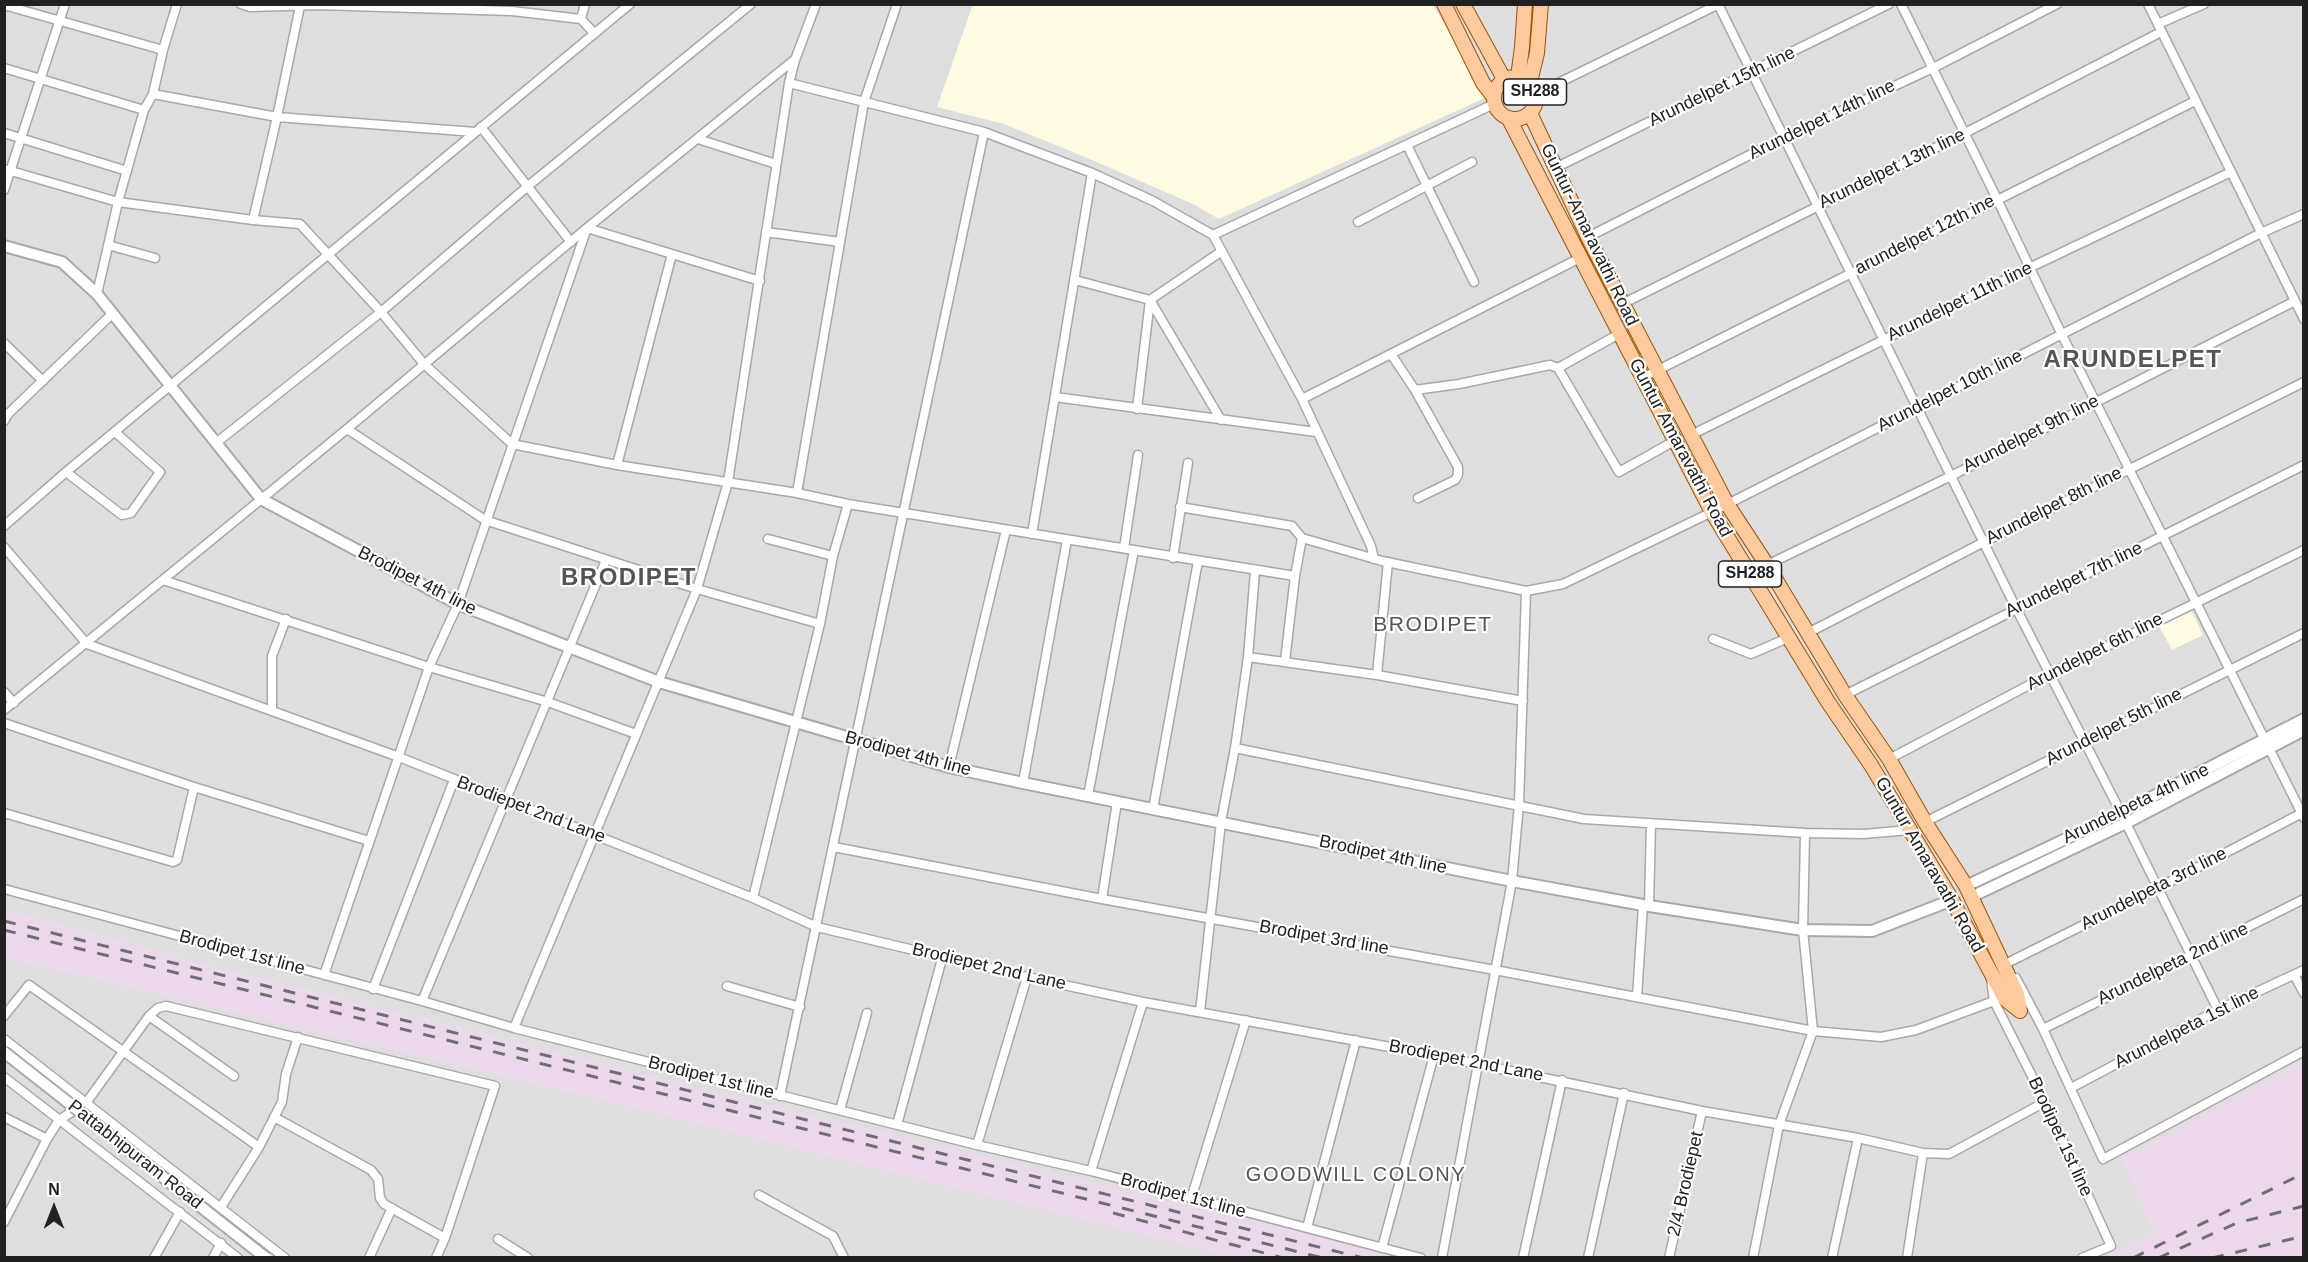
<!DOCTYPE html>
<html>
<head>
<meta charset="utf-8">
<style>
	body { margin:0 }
	#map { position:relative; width:2308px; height:1262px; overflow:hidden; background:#f2ede7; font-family:Helvetica,sans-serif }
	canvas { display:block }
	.frame { position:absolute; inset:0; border:6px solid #212121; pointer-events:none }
	.north { position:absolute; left:24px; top:1178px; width:60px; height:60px; -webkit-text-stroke:4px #fff; paint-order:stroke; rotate:0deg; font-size:16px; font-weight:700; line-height:24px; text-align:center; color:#212121 }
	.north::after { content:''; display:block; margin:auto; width:21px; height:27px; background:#212121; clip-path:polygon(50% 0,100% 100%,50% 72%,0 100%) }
</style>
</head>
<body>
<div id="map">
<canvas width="2308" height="1262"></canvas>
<div class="frame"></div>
<div class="north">N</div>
</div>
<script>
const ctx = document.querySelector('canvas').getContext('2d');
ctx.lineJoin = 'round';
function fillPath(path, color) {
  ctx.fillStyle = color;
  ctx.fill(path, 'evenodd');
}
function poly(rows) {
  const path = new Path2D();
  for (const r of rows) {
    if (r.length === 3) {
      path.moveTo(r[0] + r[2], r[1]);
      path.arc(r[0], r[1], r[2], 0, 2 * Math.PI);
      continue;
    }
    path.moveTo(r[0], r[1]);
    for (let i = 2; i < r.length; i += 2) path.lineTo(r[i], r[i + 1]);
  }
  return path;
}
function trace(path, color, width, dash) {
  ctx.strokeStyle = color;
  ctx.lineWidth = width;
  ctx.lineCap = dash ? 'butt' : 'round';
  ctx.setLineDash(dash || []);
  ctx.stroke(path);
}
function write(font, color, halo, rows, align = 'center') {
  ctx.font = font + ' Helvetica,sans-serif';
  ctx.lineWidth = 4.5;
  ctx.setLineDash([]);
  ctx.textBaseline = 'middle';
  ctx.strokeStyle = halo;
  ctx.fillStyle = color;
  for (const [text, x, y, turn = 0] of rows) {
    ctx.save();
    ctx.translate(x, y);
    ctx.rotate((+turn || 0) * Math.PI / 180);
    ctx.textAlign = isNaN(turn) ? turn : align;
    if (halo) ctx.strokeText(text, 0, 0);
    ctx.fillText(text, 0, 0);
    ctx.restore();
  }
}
fillPath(poly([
	[5,5,2303,5,2303,1257,5,1257]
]), '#dfdede');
fillPath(poly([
	[5,909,184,958,774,1106,1403,1257,1233,1257,576,1094,5,958],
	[2303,1061,2303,1257,2106,1257,2155,1234,2121,1159]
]), '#ebd8ea');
fillPath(poly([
	[973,4,1433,5,1487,97,1219,219,1193,204,1085,157,1004,124,937,107],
	[2191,610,2203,635,2172,650,2159,626]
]), '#fffbe2');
const minor = poly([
	[241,4,250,7,318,5,512,11,581,19,594,33],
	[1718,4,2016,608,2121,813,2218,1010],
	[1901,4,1997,199,2062,335,2304,818],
	[2148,4,2304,319],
	[4,5,163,50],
	[581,19,585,4],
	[2158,24,2204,4],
	[4,68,144,110],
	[789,83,984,132,1092,173,1153,201,1213,235,1302,399,1371,546,1374,559],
	[153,94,277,117,475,132],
	[1536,94,1719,4],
	[481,127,571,242],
	[4,133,127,171],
	[698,139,776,164],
	[1407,145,1474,282],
	[1555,168,1889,4],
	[4,169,118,202,253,220,300,224,381,312,424,364,512,444,617,465,797,493,848,504,1295,576,1302,538,1382,561,1526,591,1563,584,1712,512,2261,233,2304,214],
	[4,190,65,4],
	[253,220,277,117,300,6],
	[1358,222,1472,162],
	[766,232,840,242],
	[1213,235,1494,104],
	[1588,237,1783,138,1933,68,2057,4],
	[108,245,155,258],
	[1075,280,1150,300,1222,251],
	[97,294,118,202,144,110,153,94,163,50,177,4],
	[1622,304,1965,133,2161,32],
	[4,343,43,381],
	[1391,354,1415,390],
	[1558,368,1619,472,1676,440],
	[1642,378,2195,101],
	[1055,397,1316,432],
	[1302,399,1580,258],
	[1137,409,1150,300,1221,420],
	[4,421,8,414,113,313],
	[347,429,485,520,697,589,820,624],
	[1691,435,2029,268,2231,172],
	[216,443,381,312,528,186,751,4],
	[617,465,672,254],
	[66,472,122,515,131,513,160,472,115,432],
	[797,493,864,102,897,4],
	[1418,498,1455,480,1458,475,1458,467,1415,390,1459,384,1550,365,1558,368,1619,334],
	[1180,507,1292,526,1302,538],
	[4,526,66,472,630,4],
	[1032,534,1092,173],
	[768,539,833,556],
	[4,547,87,644,399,757,753,898,817,927,1027,977,1143,1002,1434,1055,1702,1111,1858,1138,1923,1153,1949,1154,2045,1102],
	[1124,548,1138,455],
	[1173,558,1188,463],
	[1767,565,1951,476,2295,301],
	[163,580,429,667,548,702,636,734],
	[1806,634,1984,542,2304,382],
	[1713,639,1751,654,1790,637],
	[1248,657,1377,675,1523,701],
	[1285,661,1295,576],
	[1377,675,1388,562],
	[4,692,14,703],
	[1845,695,2304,465],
	[4,710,347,429,587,228,794,60],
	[272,710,272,656,286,619],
	[4,723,194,787,369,841],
	[1235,748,1584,819,1805,833,1864,834,1909,830],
	[1889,759,2050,674,2304,550],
	[949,767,1006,530],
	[1023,783,1067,540],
	[1088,796,1134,550],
	[1153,809,1198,561],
	[4,813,173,862,177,860,194,787],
	[1925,822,2304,633],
	[834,847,1102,899,1495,970,1813,1031,1881,1037,1916,1030,1994,1001,1991,979],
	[4,889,422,1001,514,1028,977,1145,1091,1171,1421,1258],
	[753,898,820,624,833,556,848,504],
	[1102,899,1117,802],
	[1649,906,1651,824],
	[2003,965,2158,888,2304,812],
	[324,975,429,667,458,604,587,228,760,281],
	[2294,975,2304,993],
	[2016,978,2043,1029,2103,1159,2304,1051],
	[727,986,800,1007],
	[373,989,454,780],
	[1637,997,1643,905],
	[422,1001,606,560],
	[1994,1001,2045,1102,2111,1246,2082,1258],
	[1200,1012,1221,822,1235,748,1248,657,1255,571],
	[4,1016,29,985,259,1147],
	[149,1016,158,1008,166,1006,495,1086,445,1238,436,1258],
	[514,1028,697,589,728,482,789,83,795,60,816,4],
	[2043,1029,2304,899],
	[4,1039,285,1258],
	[4,1077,238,1258],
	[2071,1088,2218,1010,2304,970],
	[780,1096,984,132],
	[840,1110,867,1013],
	[4,1117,47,1139],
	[274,1117,371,1170,378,1179,380,1198,384,1204,445,1238],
	[897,1125,943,955],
	[977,1145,1027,977],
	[1091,1171,1143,1002],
	[759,1195,833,1236,844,1258],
	[1191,1199,1246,1020],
	[221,1207,259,1147,282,1102,286,1074,298,1037],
	[4,1222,47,1139,59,1120,86,1103,149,1016,234,1076],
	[1307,1228,1356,1040],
	[498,1239,528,1258],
	[1382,1248,1434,1055],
	[154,1258,180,1212],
	[213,1258,221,1243],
	[369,1258,392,1208],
	[1442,1258,1512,881,1519,804,1526,591],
	[1523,1258,1562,1080],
	[1588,1258,1624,1093],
	[1669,1258,1702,1111],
	[1753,1258,1779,1125,1813,1031,1803,930,1805,833],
	[1832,1258,1858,1138],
	[1907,1258,1923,1153]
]);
const tertiary = poly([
	[4,246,62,262,97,294,261,499,458,604,659,682,949,767,1023,783,1512,881,1643,905,1803,930,1872,931,1952,900],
	[1966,886,2121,813,2304,719],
	[1971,897,2126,823,2304,730]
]);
const primary = poly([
	[1444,4,1483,83,1493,96],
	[1463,4,1504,79],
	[1515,98,21],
	[1518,77,1522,47,1525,4],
	[1530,82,1537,53,1541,4],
	[1530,113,1588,237,1727,504,1767,565,1845,695,1889,759,1925,822,1966,886,2017,994,2020,1011],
	[1509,119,1712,512,1828,702,1871,765,1952,900,2005,999,2020,1011]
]);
trace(minor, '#a8a8a8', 11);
trace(tertiary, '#a8a8a8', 14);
trace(primary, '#9d5500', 16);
trace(minor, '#fff', 8);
trace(tertiary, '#fff', 10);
trace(primary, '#ffc99e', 14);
trace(poly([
	[4,921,1363,1258],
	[4,930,1323,1258],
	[1113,1213,1283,1258],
	[2133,1258,2304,1173],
	[2158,1258,2237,1223,2304,1206],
	[2212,1258,2304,1236]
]), '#6f6f6f', 3, [12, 12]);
const tertiaryBridge = poly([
	[4,1052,266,1258]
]);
trace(tertiaryBridge, '#a8a8a8', 14, []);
trace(tertiaryBridge, '#fff', 10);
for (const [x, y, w] of [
	[1535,92,63],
	[1750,574,63]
]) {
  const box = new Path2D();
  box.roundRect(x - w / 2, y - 13, w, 26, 4.5);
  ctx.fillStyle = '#fff';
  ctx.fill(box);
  trace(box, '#212121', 1.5);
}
write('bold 16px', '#212121', null, [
	["SH288",1535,92],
	["SH288",1750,574]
]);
write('18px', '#212121', '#fff', [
	["Arundelpet 15th line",1722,87,-26],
	["Arundelpet 14th line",1822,120,-26],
	["Arundelpet 13th line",1892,169,-26],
	["Guntur-Amaravathi Road",1589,235,64],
	["arundelpet 12th ine",1925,235,-27],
	["Arundelpet 11th line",1960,302,-26],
	["Arundelpet 10th line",1950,391,-27],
	["Arundelpet 9th line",2031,434,-27],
	["Guntur Amaravathi Road",1680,448,62],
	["Arundelpet 8th line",2054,506,-27],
	["Arundelpet 7th line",2074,580,-26],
	["Brodipet 4th line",417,581,27],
	["Arundelpet 6th line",2095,652,-27],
	["Arundelpet 5th line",2114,727,-27],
	["Brodipet 4th line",908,754,15],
	["Arundelpeta 4th line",2136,804,-26],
	["Brodiepet 2nd Lane",531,810,21],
	["Brodipet 4th line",1383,855,12],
	["Guntur Amaravathi Road",1929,865,60],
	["Arundelpeta 3rd line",2154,889,-27],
	["Brodipet 3rd line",1324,938,10],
	["Brodipet 1st line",242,953,15],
	["Arundelpeta 2nd line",2173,964,-26],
	["Brodiepet 2nd Lane",989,967,13],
	["Arundelpeta 1st line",2187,1028,-27],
	["Brodiepet 2nd Lane",1466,1061,11],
	["Brodipet 1st line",711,1078,14],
	["Brodipet 1st line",2060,1137,65],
	["Pattabhipuram Road",135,1155,38],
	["2/4 Brodiepet",1686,1184,-77],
	["Brodipet 1st line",1183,1196,15]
]);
ctx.letterSpacing = '1.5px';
write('20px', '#545454', '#fff', [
	["GOODWILL COLONY",1356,1175]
]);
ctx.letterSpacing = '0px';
ctx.letterSpacing = '1.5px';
write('21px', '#545454', '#fff', [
	["BRODIPET",1433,625]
]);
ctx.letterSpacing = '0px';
ctx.letterSpacing = '1.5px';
write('bold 24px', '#545454', '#fff', [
	["ARUNDELPET",2133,360],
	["BRODIPET",629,578]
]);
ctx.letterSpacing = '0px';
</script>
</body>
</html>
